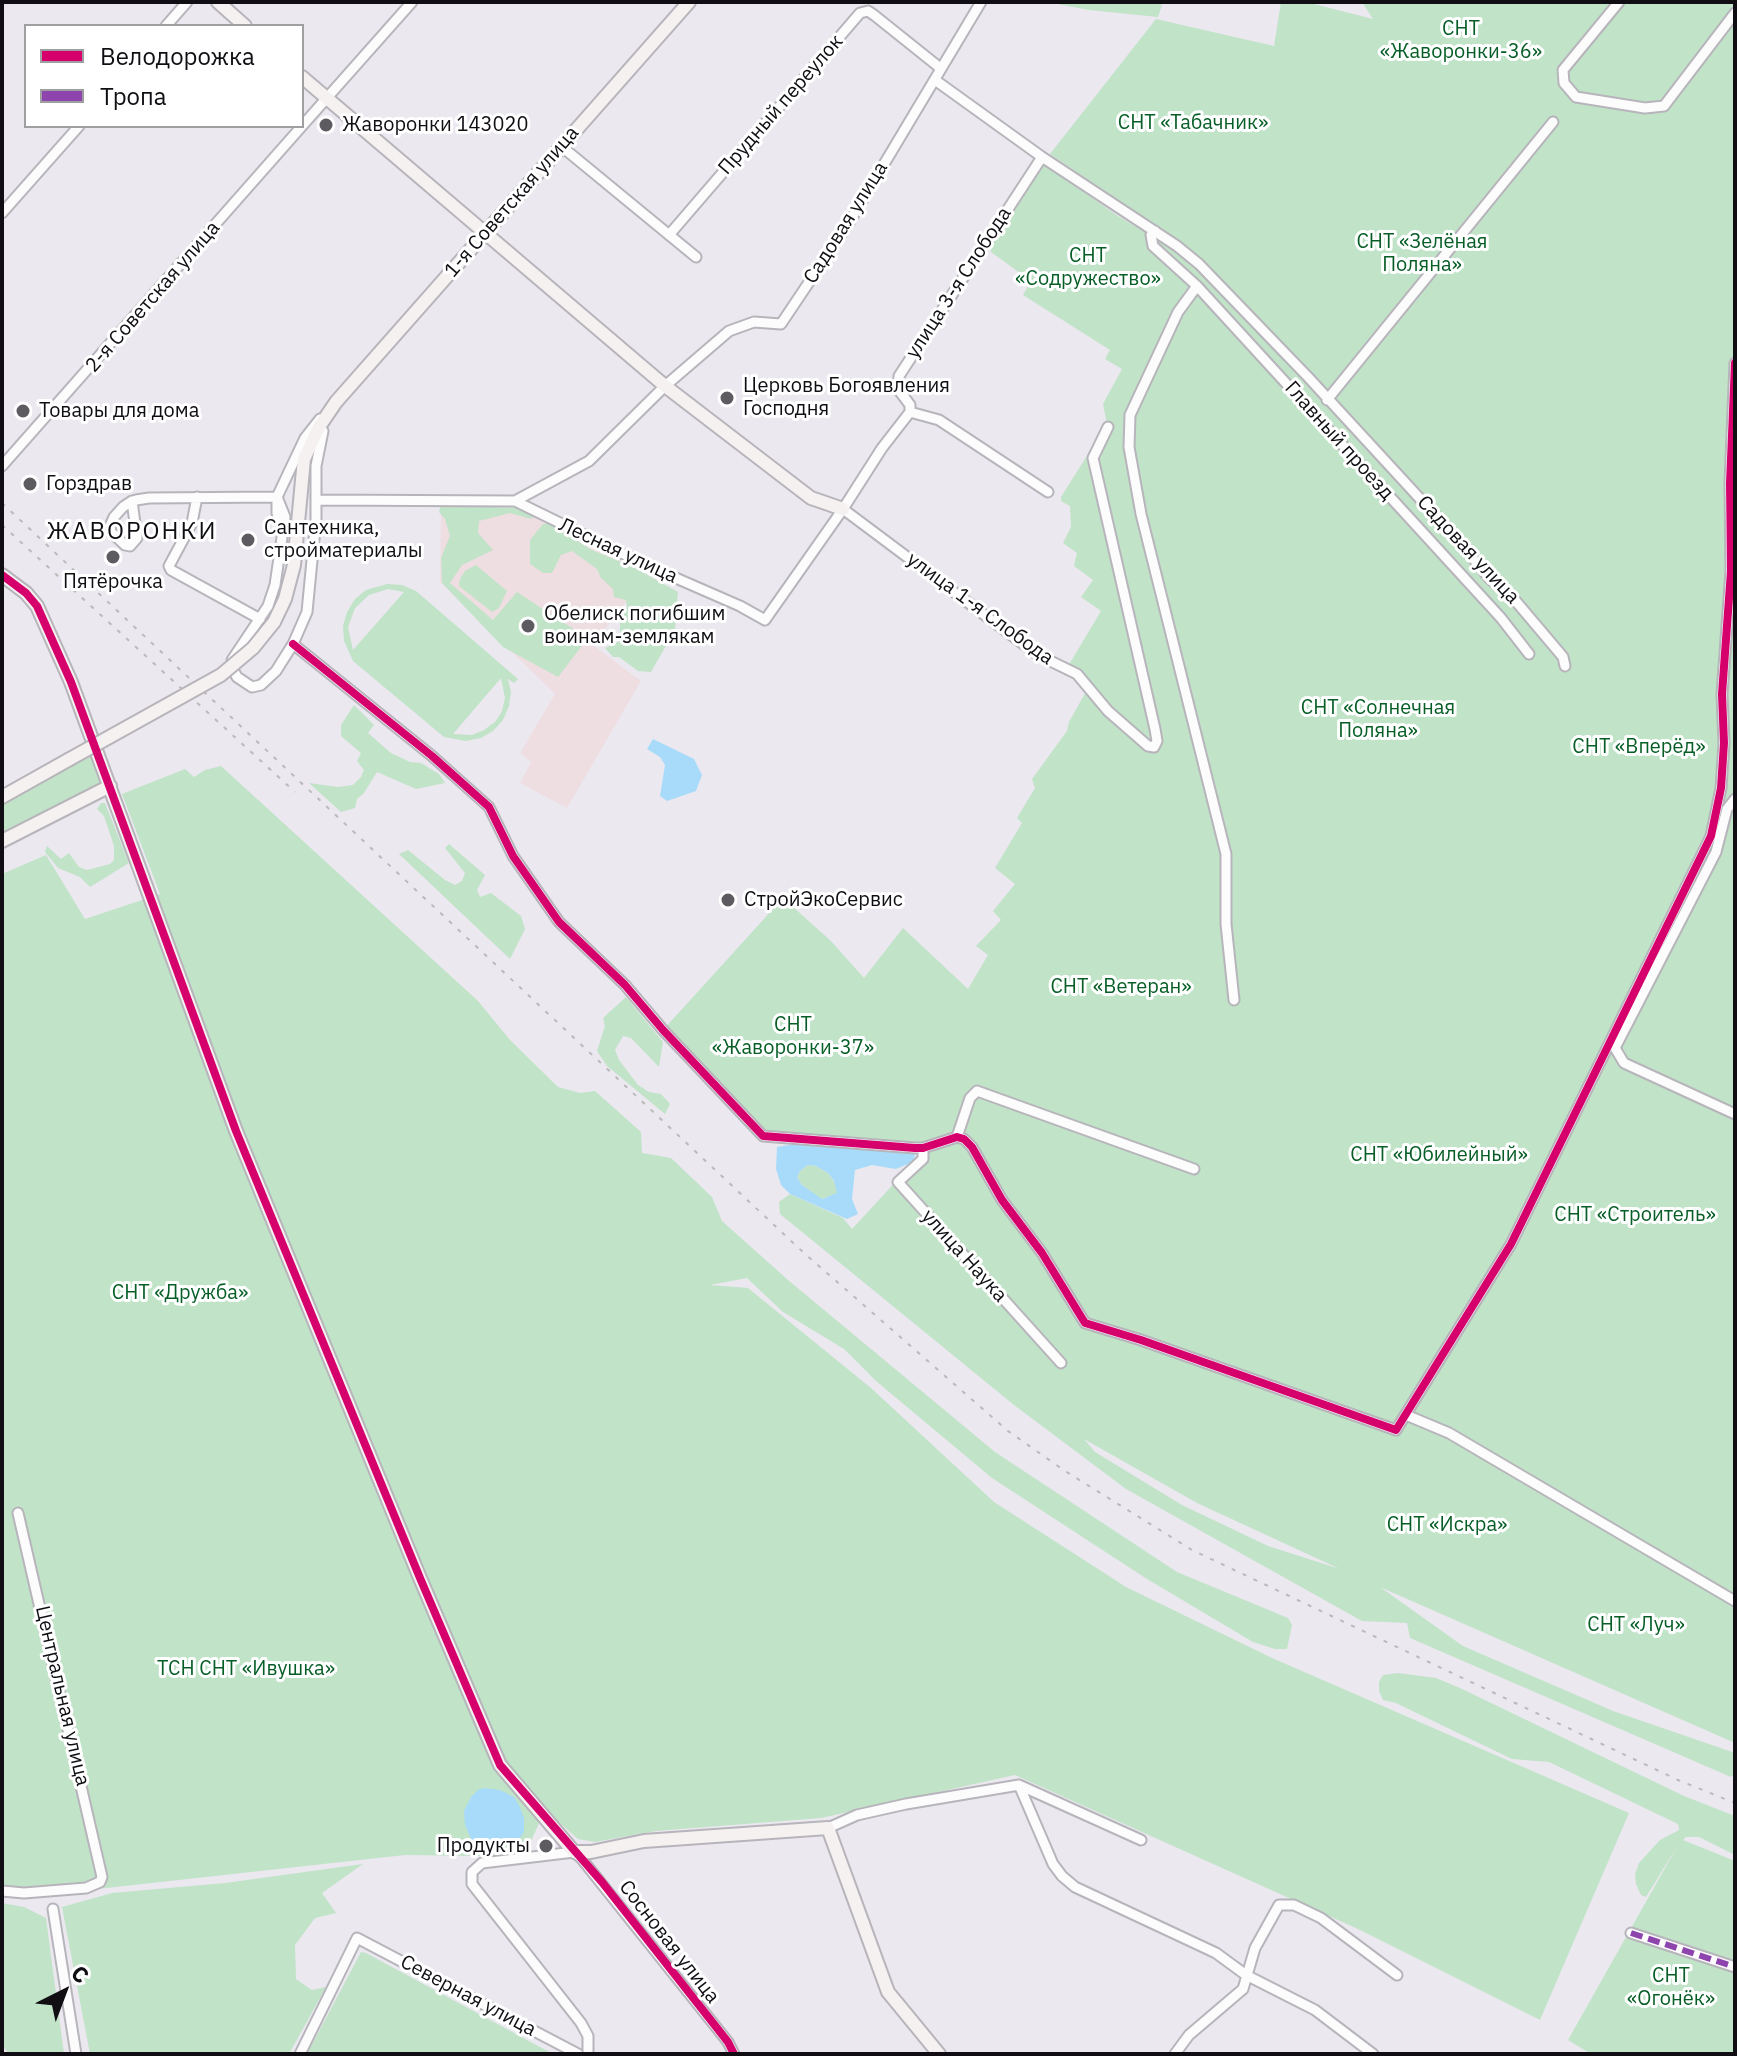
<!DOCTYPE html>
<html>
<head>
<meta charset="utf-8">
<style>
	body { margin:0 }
	#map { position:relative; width:1737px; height:2056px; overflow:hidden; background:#ebe8f0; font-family:"IBM Plex Sans",sans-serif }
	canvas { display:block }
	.frame { position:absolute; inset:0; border:4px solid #100e13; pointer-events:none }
	.legend { position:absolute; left:24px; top:24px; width:280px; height:104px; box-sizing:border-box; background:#fff; border:2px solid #9f9fa1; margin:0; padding:10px 14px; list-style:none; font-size:24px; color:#100e13 }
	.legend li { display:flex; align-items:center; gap:16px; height:40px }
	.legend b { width:40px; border:2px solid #9f9fa1 }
	.north { position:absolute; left:24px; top:1952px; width:80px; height:80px; -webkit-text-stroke:6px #fff; paint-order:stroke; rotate:42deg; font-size:22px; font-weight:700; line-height:32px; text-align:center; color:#100e13 }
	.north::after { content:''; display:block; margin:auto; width:28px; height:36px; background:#100e13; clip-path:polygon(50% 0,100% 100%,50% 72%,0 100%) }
</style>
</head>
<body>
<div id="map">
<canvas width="1737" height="2056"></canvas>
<div class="frame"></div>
<ul class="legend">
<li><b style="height:10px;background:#d6006c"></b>Велодорожка</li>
<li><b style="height:10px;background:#8e44ad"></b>Тропа</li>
</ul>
<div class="north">С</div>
</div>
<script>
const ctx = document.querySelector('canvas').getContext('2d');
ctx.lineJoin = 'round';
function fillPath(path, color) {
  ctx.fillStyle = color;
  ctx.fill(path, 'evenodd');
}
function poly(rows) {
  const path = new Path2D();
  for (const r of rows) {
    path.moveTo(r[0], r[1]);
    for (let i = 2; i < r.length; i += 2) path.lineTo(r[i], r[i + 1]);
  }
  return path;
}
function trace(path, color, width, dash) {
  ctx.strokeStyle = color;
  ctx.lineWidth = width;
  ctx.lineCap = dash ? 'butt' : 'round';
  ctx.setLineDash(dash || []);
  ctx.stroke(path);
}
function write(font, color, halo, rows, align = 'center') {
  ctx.font = font + ' "IBM Plex Sans",sans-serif';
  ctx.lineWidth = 6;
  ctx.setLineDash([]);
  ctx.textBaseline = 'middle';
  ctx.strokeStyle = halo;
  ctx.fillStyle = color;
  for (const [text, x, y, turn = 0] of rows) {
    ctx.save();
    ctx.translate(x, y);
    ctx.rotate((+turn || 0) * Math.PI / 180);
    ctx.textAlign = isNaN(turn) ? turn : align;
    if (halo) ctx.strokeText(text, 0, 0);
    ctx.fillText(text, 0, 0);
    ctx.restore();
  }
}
fillPath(poly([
	[441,508,532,514,647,575,593,645,641,681,567,808,520,783,531,762,520,753,555,694,440,582]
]), '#eedee2');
fillPath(poly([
	[1047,2,1155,2,1162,5,1158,17,1089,10],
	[1281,2,1306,2,1373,19,1362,2,1735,2,1735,412,1732,491,1735,494,1735,1743,1380,1587,1463,1646,1613,1711,1735,1753,1735,1773,1731,1777,1410,1638,1407,1623,1362,1621,1126,1489,1014,1405,780,1214,779,1202,790,1194,843,1218,852,1229,924,1151,763,1136,663,1030,783,898,831,941,864,978,903,928,968,989,988,955,976,946,1001,920,993,911,1015,884,995,868,1022,823,1017,818,1035,788,1032,779,1067,731,1069,722,1088,688,1067,668,1101,611,1081,597,1093,580,1074,566,1077,553,1063,543,1071,527,1070,506,1061,501,1061,497,1107,424,1103,404,1122,369,1105,359,1110,350,1023,295,1031,281,991,252,990,247,1042,163,1118,216,1196,263,1187,249,1050,154,1156,19,1274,46],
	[1084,1439,1197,1503,1340,1569,1268,1546,1182,1505,1095,1452],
	[441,505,520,508,535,516,531,519,510,513,479,521,478,533,493,550,462,565,450,583,493,620,517,592,581,634,584,643,558,677,503,647,442,583,441,558,450,536,445,519,439,512],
	[543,524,549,524,592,550,631,566,678,592,675,630,651,672,638,671,619,657,613,657,605,648,620,641,620,616,627,607,626,600,614,597,613,589,601,578,597,569,572,551,561,555,552,573,543,573,530,564,530,540],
	[476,565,507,591,499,608,492,612,459,586,460,579,465,571],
	[387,584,402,585,416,591,518,679,514,683,508,679,511,692,509,706,503,720,493,731,481,738,466,741,444,737,353,661,344,641,343,626,347,612,355,599,366,590],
	[388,589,404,592,353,650,348,627,355,608,369,595],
	[501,678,505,698,502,711,495,722,484,730,472,735,453,734],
	[354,705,374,725,368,733,391,753,410,762,421,763,439,774,445,783,416,789,377,772,364,793,357,799,355,808,341,812,309,783,338,787,353,785,361,777,364,770,357,761,361,753,341,736,341,725],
	[93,755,103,782,99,790,2,839,2,802,83,756,85,759],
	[221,766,478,1001,510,1040,558,1087,580,1093,595,1091,641,1132,642,1153,671,1158,712,1197,722,1221,788,1280,995,1452,1177,1572,1288,1618,1292,1625,1287,1649,1275,1649,1253,1642,1147,1579,992,1478,876,1381,844,1349,783,1312,747,1278,710,1285,748,1288,871,1388,994,1502,1126,1587,1272,1658,1629,1813,1540,2020,1358,1929,1015,1775,821,1818,656,1831,595,1842,578,1839,545,1810,526,1852,480,1856,405,1855,34,1896,2,1893,2,874,46,855,85,919,160,894,122,794,185,769,194,777,205,770],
	[101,803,105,803,129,863,90,887,80,877,58,868,45,852,47,846,61,859,69,853,79,867,87,870,110,864,114,860,114,846,104,816,97,809],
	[449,844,485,875,477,890,480,897,491,893,521,916,525,929,510,959,399,854,408,850,445,880,455,885,462,881,465,873,445,848],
	[626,997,663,1042,659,1067,631,1038,623,1036,615,1050,619,1060,638,1085,649,1092,661,1094,670,1104,665,1114,607,1066,597,1051,605,1026,603,1018],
	[808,1165,816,1166,828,1173,838,1188,837,1194,821,1199,802,1185,797,1177,800,1171],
	[1398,1673,1436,1678,1460,1688,1684,1796,1735,1816,1735,1855,1699,1837,1686,1837,1683,1840,1735,1861,1735,2054,1591,2054,1568,2040,1678,1845,1646,1897,1641,1895,1636,1884,1635,1874,1639,1863,1660,1840,1679,1830,1678,1824,1549,1762,1512,1759,1396,1703,1383,1700,1379,1691,1379,1682,1383,1675],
	[363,1864,322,1893,336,1913,315,1918,295,1945,296,1979,312,1990,326,1987,289,2054,90,2054,62,1907,112,1893,225,1883],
	[2,1903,24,1907,46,1918,64,2054,9,2054,2,2045],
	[361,1952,366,1953,553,2054,307,2054]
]), '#c1e3c8');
fillPath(poly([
	[653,739,694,759,702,775,696,791,667,801,660,796,665,765,660,757,647,749],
	[800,1143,911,1152,915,1155,913,1162,896,1169,872,1165,855,1170,852,1199,858,1214,847,1219,790,1194,781,1185,776,1169,777,1147],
	[808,1165,816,1166,828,1173,834,1181,837,1193,822,1199,802,1185,797,1177,800,1171],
	[484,1788,500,1790,514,1797,519,1805,524,1818,524,1832,518,1841,496,1849,483,1850,473,1843,465,1825,464,1811,471,1797,478,1790]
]), '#a7dbf9');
const street = poly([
	[1619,2,1563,70,1564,83,1576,97,1645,108,1664,106,1735,13],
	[166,26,187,2],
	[935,80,1042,157,1177,246,1199,264,1308,377,1458,540,1489,578,1514,599,1563,657,1565,666],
	[302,126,412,2],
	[561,146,696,257],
	[2,213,79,126],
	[1155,231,1151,235,1153,246,1197,286,1501,618,1529,654],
	[669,235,860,13,868,11,874,15,939,67],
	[1197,286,1178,312,1130,415,1129,447,1141,514,1226,854,1226,924,1234,1000],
	[1327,400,1553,122],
	[910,412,939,420,1048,492],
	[2,466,302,126],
	[197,497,192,523,169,566,171,570,260,619],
	[277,497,285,517,275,585,268,606,232,660,232,668,237,677,252,687,261,685,276,671,293,644,307,612,316,519,316,466,323,431],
	[316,500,515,501,646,565,740,606,765,620,843,509,882,448,910,412,910,405,898,389,899,376,1042,157],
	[132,501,137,538,130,546,125,545,111,532,110,526,114,517,123,507,132,501,136,500,149,498,277,497],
	[515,501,589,461,665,386,729,331,754,322,781,324,850,221,981,2],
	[843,509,1038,655,1077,674,1108,711,1148,746,1154,747,1157,741,1155,729,1093,458,1108,427],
	[283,531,277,513,277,497,305,438,320,419],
	[293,644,432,756,489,807,513,856,559,922,625,985,663,1030,763,1136,915,1148,923,1148,957,1137,964,1139,972,1147,1002,1200,1042,1253,1085,1323,1141,1340,1396,1430,1511,1244,1711,836,1721,788,1724,743,1722,694,1731,571,1730,483,1735,363],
	[1735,799,1727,809,1716,852,1615,1048,1624,1063,1735,1114],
	[957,1137,970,1098,977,1091,1194,1169],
	[923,1148,923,1159,898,1182,1061,1363],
	[1406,1415,1449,1433,1735,1601],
	[1019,1785,1141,1840],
	[828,1828,857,1815,906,1804,1019,1785,1053,1864,1062,1876,1075,1887,1216,1953,1246,1975,1315,2010,1373,2054],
	[2,1891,24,1893,86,1888,100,1882,102,1877,18,1513],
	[53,1909,76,2054],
	[1631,1933,1735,1967],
	[300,2054,357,1938,578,2054],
	[588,2054,588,2036,581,2023,472,1884,472,1872,482,1863,574,1852,581,1858,728,2042,734,2054],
	[1175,2054,1189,2035,1243,1989,1255,1948,1279,1905,1294,1905,1321,1918,1397,1975]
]);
const secondary = poly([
	[218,2,245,26],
	[302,77,665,386,811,498,843,509],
	[2,575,26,593,37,606,71,682,236,1131,420,1578,500,1765,574,1852,591,1852,644,1841,828,1828,888,1992,939,2054],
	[274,622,285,599,294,565,304,459,319,427,336,402,689,2],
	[2,797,68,760],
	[2,841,110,786]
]);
trace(street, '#b7b5bb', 13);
trace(secondary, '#b7b5bb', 16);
trace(street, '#fcfcfd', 9);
trace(secondary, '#f6f1f1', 12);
trace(poly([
	[2,503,804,1253,1008,1431,1065,1471,1192,1550,1678,1780,1735,1803],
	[2,525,295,792]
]), '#bbbabb', 2, [4, 8]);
const secondaryBridge = poly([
	[68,760,221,675,253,648,274,622]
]);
trace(secondaryBridge, '#b7b5bb', 16, []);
trace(secondaryBridge, '#f6f1f1', 12);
trace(poly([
	[1631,1933,1735,1967]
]), '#8e44ad', 6, [12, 6]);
trace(poly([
	[2,575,26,593,37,606,71,682,236,1131,420,1578,500,1765,602,1882,728,2042,734,2054],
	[293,644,432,756,489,807,513,856,559,922,625,985,663,1030,763,1136,915,1148,923,1148,957,1137,964,1139,972,1147,1002,1200,1042,1253,1085,1323,1141,1340,1396,1430,1511,1244,1711,836,1721,788,1724,743,1722,694,1731,571,1730,483,1735,363]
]), '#d6006c', 8);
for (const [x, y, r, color] of [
	[326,125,8,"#5d5a60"],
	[727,398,8,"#5d5a60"],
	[23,411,8,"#5d5a60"],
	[30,484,8,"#5d5a60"],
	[248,540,8,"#5d5a60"],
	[113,557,8,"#5d5a60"],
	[528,626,8,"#5d5a60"],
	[728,900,8,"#5d5a60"],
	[546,1846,8,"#5d5a60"]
]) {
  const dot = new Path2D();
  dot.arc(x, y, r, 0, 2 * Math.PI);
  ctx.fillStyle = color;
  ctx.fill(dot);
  trace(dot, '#fff', 3);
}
write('20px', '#065e26', '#fff', [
	["СНТ",1461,29],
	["«Жаворонки-36»",1461,52],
	["СНТ «Табачник»",1193,123],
	["СНТ «Зелёная",1422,242],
	["Поляна»",1422,265],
	["СНТ",1088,256],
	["«Содружество»",1088,279],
	["СНТ «Солнечная",1378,708],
	["Поляна»",1378,731],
	["СНТ «Вперёд»",1639,747],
	["СНТ «Ветеран»",1121,987],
	["СНТ",793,1025],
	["«Жаворонки-37»",793,1048],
	["СНТ «Юбилейный»",1439,1155],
	["СНТ «Строитель»",1635,1215],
	["СНТ «Дружба»",180,1293],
	["СНТ «Искра»",1447,1525],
	["СНТ «Луч»",1636,1625],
	["ТСН СНТ «Ивушка»",246,1669],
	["СНТ",1671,1976],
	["«Огонёк»",1671,1999]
]);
write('20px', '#100e13', '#fff', [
	["Прудный переулок",781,105,-49],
	["1-я Советская улица",512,202,-49],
	["Садовая улица",846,223,-58],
	["улица 3-я Слобода",959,283,-57],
	["2-я Советская улица",153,297,-49],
	["Главный проезд",1339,441,48],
	["Садовая улица",1468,550,47],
	["Лесная улица",618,551,25],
	["улица 1-я Слобода",980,609,36],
	["улица Наука",964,1256,48],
	["Центральная улица",62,1696,77],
	["Сосновая улица",669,1942,52],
	["Северная улица",468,1996,28]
]);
write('20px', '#100e13', '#fff', [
	["Жаворонки 143020",342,125],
	["Церковь Богоявления",743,386],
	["Господня",743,409],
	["Товары для дома",39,411],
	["Горздрав",46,484],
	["Сантехника,",264,528],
	["стройматериалы",264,551],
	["Пятёрочка",113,582,"center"],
	["Обелиск погибшим",544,614],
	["воинам-землякам",544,637],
	["СтройЭкоСервис",744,900],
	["Продукты",530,1846,"right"]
], 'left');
ctx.letterSpacing = '2px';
write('24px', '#100e13', '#fff', [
	["ЖАВОРОНКИ",132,532]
]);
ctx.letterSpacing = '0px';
</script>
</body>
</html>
